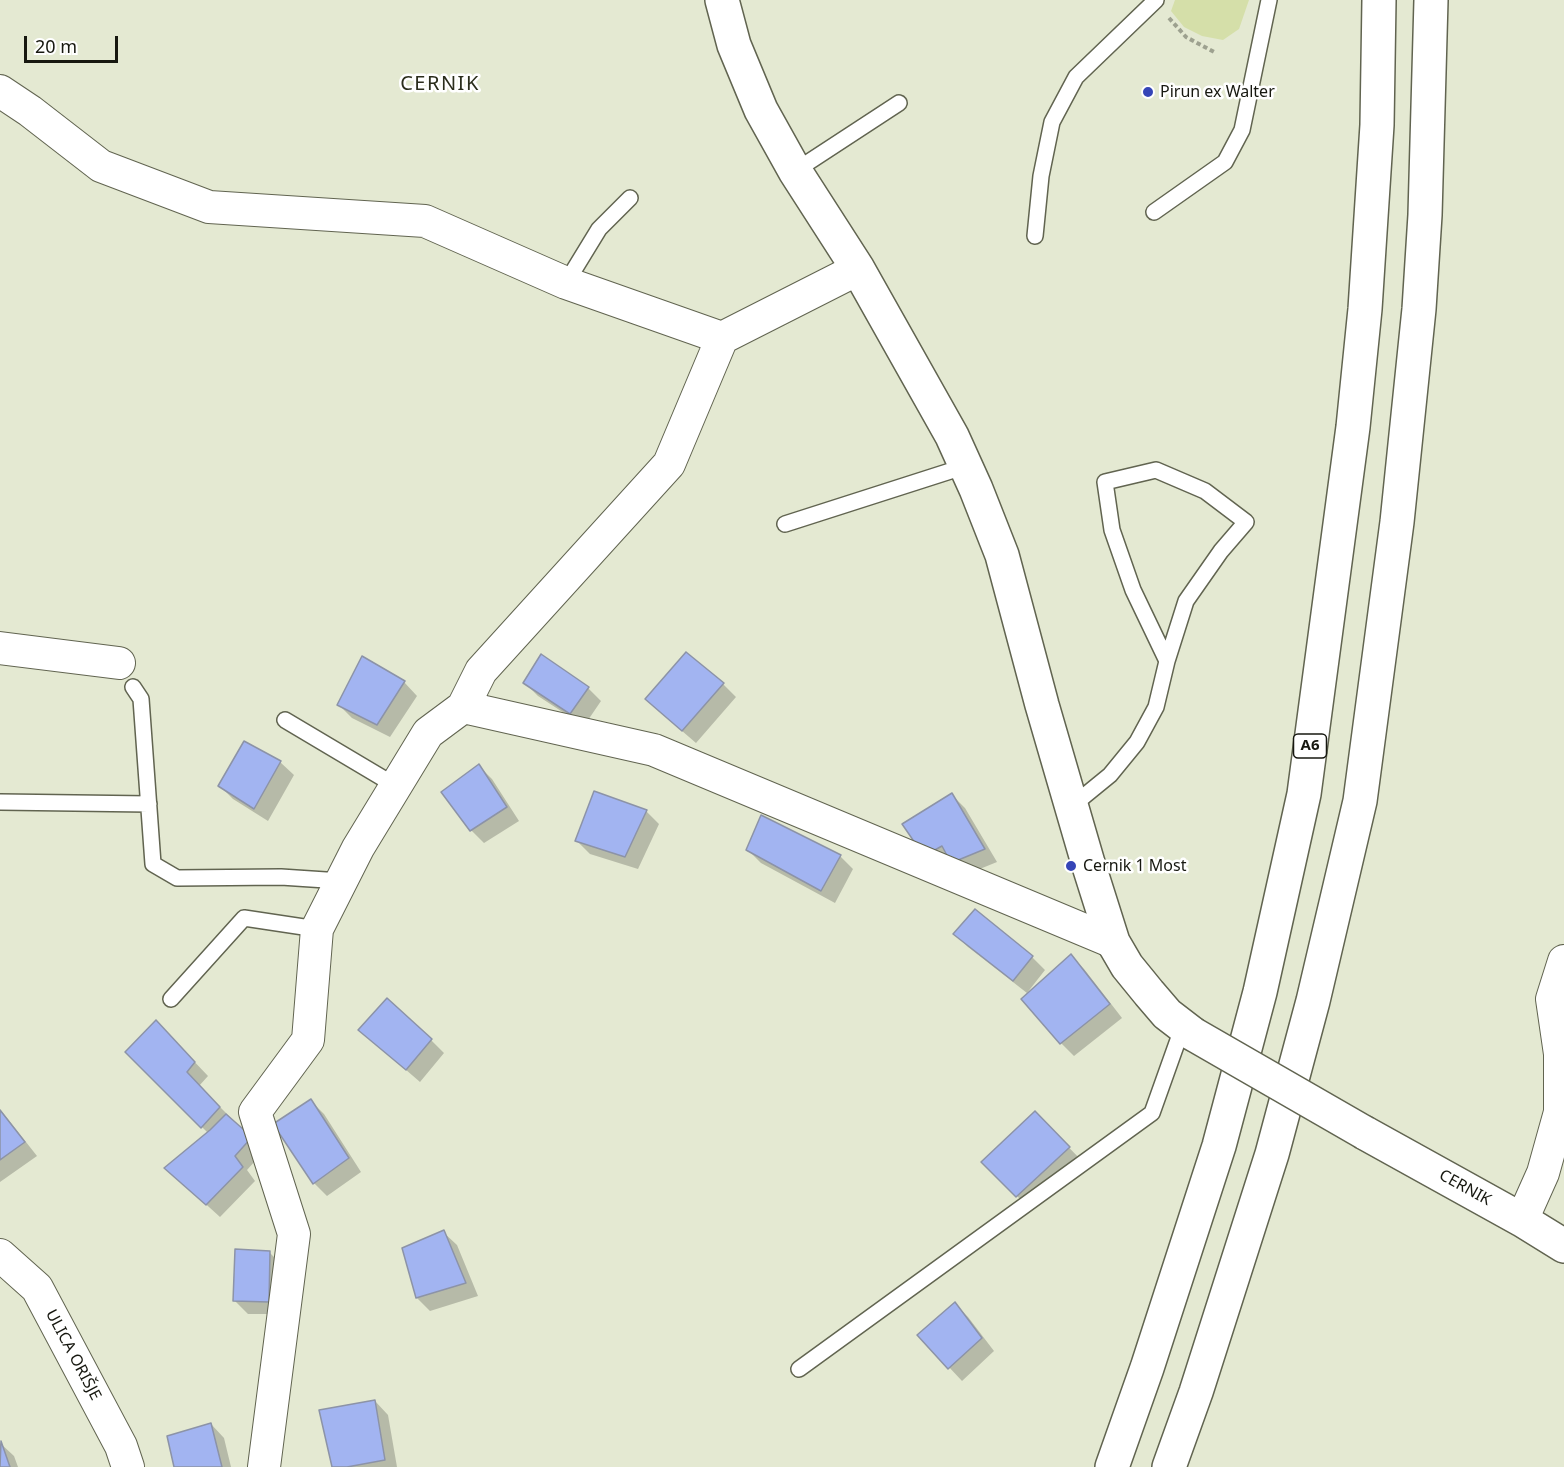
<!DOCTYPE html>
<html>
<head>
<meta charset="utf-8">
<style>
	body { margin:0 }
	#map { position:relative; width:1564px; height:1467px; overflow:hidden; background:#e4e9d2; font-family:"Noto Sans",sans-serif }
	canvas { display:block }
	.scale { position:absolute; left:24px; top:36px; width:94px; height:27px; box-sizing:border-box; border:3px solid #171810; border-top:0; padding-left:8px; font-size:18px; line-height:21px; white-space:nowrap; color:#171810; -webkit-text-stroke:4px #fff; paint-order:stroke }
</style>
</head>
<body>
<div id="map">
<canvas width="1564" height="1467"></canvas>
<div class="scale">20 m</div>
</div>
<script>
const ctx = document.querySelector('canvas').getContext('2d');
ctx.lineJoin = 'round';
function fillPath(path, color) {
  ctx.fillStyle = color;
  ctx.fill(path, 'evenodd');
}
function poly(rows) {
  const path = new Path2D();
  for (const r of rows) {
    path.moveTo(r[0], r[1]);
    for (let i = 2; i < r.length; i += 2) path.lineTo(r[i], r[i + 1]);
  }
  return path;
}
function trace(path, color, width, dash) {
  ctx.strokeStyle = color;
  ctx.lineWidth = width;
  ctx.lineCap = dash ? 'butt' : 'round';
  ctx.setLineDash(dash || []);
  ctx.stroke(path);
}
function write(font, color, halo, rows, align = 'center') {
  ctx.font = font + ' "Noto Sans",sans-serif';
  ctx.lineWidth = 5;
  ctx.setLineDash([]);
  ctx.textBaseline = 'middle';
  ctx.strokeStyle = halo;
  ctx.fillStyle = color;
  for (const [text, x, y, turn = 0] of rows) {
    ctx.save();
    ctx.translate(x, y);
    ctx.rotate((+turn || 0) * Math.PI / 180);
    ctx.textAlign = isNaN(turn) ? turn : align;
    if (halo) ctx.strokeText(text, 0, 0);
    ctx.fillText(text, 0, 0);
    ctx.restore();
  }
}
fillPath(poly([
	[1175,0,1249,0,1239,29,1223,40,1202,36,1184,27,1171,11]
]), '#d5dfa9');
fillPath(poly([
	[363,658,404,682,417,696,390,737,352,718,339,705],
	[525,683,588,688,601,701,584,726,538,696],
	[723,684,736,697,696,743,660,712],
	[245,743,280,762,294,775,268,821,233,799,220,786],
	[479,766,492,779,519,821,484,843,471,830],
	[952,795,965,808,997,862,965,875,925,855],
	[646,811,659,824,638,869,590,854,577,841],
	[748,850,840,856,853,869,835,903,761,863],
	[955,934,1032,957,1045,970,1027,993,968,947],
	[1071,956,1084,969,1122,1018,1074,1056,1061,1043],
	[360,1030,431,1040,444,1053,420,1082],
	[169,1035,208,1076,199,1086,264,1151,247,1170,255,1181,220,1217,166,1168,208,1133,127,1052],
	[311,1101,324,1114,361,1172,327,1196,314,1183,275,1125],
	[0,1109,37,1156,0,1182],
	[1048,1126,1082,1161,1030,1209,983,1162],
	[443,1232,457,1245,478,1296,430,1311,417,1298,403,1248],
	[269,1252,283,1266,281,1314,248,1314,235,1301],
	[955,1304,968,1317,994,1351,962,1381,919,1335],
	[375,1401,388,1415,397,1467,333,1467],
	[211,1424,224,1438,231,1467,176,1467],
	[0,1443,14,1456,18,1467,0,1467]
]), '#0003');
const building = poly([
	[686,652,724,683,682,731,645,699,686,652],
	[541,654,589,687,570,714,523,683,541,654],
	[362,656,405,681,377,725,337,705,362,656],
	[244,741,281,761,254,809,218,786,244,741],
	[479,764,507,807,470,831,441,792,479,764],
	[594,791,647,810,625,857,575,841,594,791],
	[952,793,985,849,951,863,942,846,924,856,902,824,952,793],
	[761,815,841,855,821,891,746,850,761,815],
	[975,909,1033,956,1013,981,953,934,975,909],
	[1071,954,1110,1004,1060,1044,1021,999,1071,954],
	[387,998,432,1039,406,1070,358,1030,387,998],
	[156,1020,195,1062,187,1072,220,1107,201,1128,125,1052,156,1020],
	[311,1099,349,1158,313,1184,273,1124,311,1099],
	[0,1110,25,1142,0,1160,0,1110],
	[1035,1111,1070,1147,1016,1197,981,1162,1035,1111],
	[226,1114,252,1137,235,1156,243,1167,206,1205,164,1168,210,1130,226,1114],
	[444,1230,466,1283,416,1298,402,1248,444,1230],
	[235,1249,270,1251,269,1302,233,1301,235,1249],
	[955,1302,982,1338,948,1369,917,1335,955,1302],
	[375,1400,385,1460,347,1467,332,1467,319,1410,375,1400],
	[211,1423,222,1467,174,1467,167,1436,211,1423],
	[1,1441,10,1467,0,1467,1,1441]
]);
fillPath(building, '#a2b4f1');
trace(building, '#8c93a7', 1.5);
const service = poly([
	[795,171,899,103],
	[1154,212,1225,162,1242,130,1269,0],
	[1035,236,1041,176,1052,122,1076,77,1156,0],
	[566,283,599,229,630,198],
	[785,524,966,466],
	[133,687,141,699,153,864,177,878,281,877,341,881],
	[285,720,396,786],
	[0,802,149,804],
	[1072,806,1110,775,1137,742,1156,707,1167,661,1186,601,1221,551,1246,522,1205,491,1156,470,1105,482,1112,530,1133,590,1167,661],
	[171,999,244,918,317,929],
	[799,1369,1152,1113,1183,1026]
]);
const minor = poly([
	[0,91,30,111,101,166,209,207,425,221,566,283,722,338],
	[0,648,119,663],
	[463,707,481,671,669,464,722,338,858,269],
	[1522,1220,1543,1173,1560,1112,1560,1054,1552,999,1564,961],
	[0,1255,37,1288,121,1446,128,1467],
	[264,1467,294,1234,255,1112,308,1040,317,929,358,848,428,733,463,707,654,750,1113,942]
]);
const tertiary = poly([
	[722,0,734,45,761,110,795,171,858,269,952,436,976,489,1002,555,1042,705,1088,863,1113,942,1127,966,1149,993,1167,1014,1193,1034],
	[1365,1133,1522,1220,1564,1246]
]);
const motorway = poly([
	[1112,1467,1147,1368,1219,1146,1260,992,1304,794,1353,427,1365,309,1377,125,1379,0],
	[1169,1467,1196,1392,1272,1154,1313,1001,1360,801,1397,522,1419,309,1425,215,1431,0]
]);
trace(service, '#616450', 18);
trace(minor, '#616450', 34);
trace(tertiary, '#616450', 36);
trace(motorway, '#616450', 36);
trace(poly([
	[1169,18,1186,37,1216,53]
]), '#9da18f', 4, [4.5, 3]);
trace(service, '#fff', 15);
trace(minor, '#fff', 32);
trace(tertiary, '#fff', 33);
trace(motorway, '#fff', 33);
const tertiaryBridge = poly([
	[1193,1034,1365,1133]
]);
trace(tertiaryBridge, '#616450', 36, []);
trace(tertiaryBridge, '#fff', 33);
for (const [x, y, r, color] of [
	[1148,92,6,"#3545b7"],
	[1071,866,6,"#3545b7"]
]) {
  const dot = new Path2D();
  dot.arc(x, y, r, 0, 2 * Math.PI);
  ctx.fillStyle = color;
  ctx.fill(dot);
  trace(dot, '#fff', 2);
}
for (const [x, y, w] of [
	[1310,746,33]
]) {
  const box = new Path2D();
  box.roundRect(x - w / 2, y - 12, w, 24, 4.5);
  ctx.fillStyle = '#fff';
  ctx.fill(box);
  trace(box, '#171810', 1.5);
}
write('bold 15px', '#171810', null, [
	["A6",1310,746]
]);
write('16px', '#171810', '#fff', [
	["Pirun ex Walter",1160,92],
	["Cernik 1 Most",1083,866]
], 'left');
write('16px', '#171810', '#fff', [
	["CERNIK",1465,1188,29],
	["ULICA ORIŠJE",73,1355,62]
]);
ctx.letterSpacing = '1.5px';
write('20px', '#2a2d1b', '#fff', [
	["CERNIK",440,84]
]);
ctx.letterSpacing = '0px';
</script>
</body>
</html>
